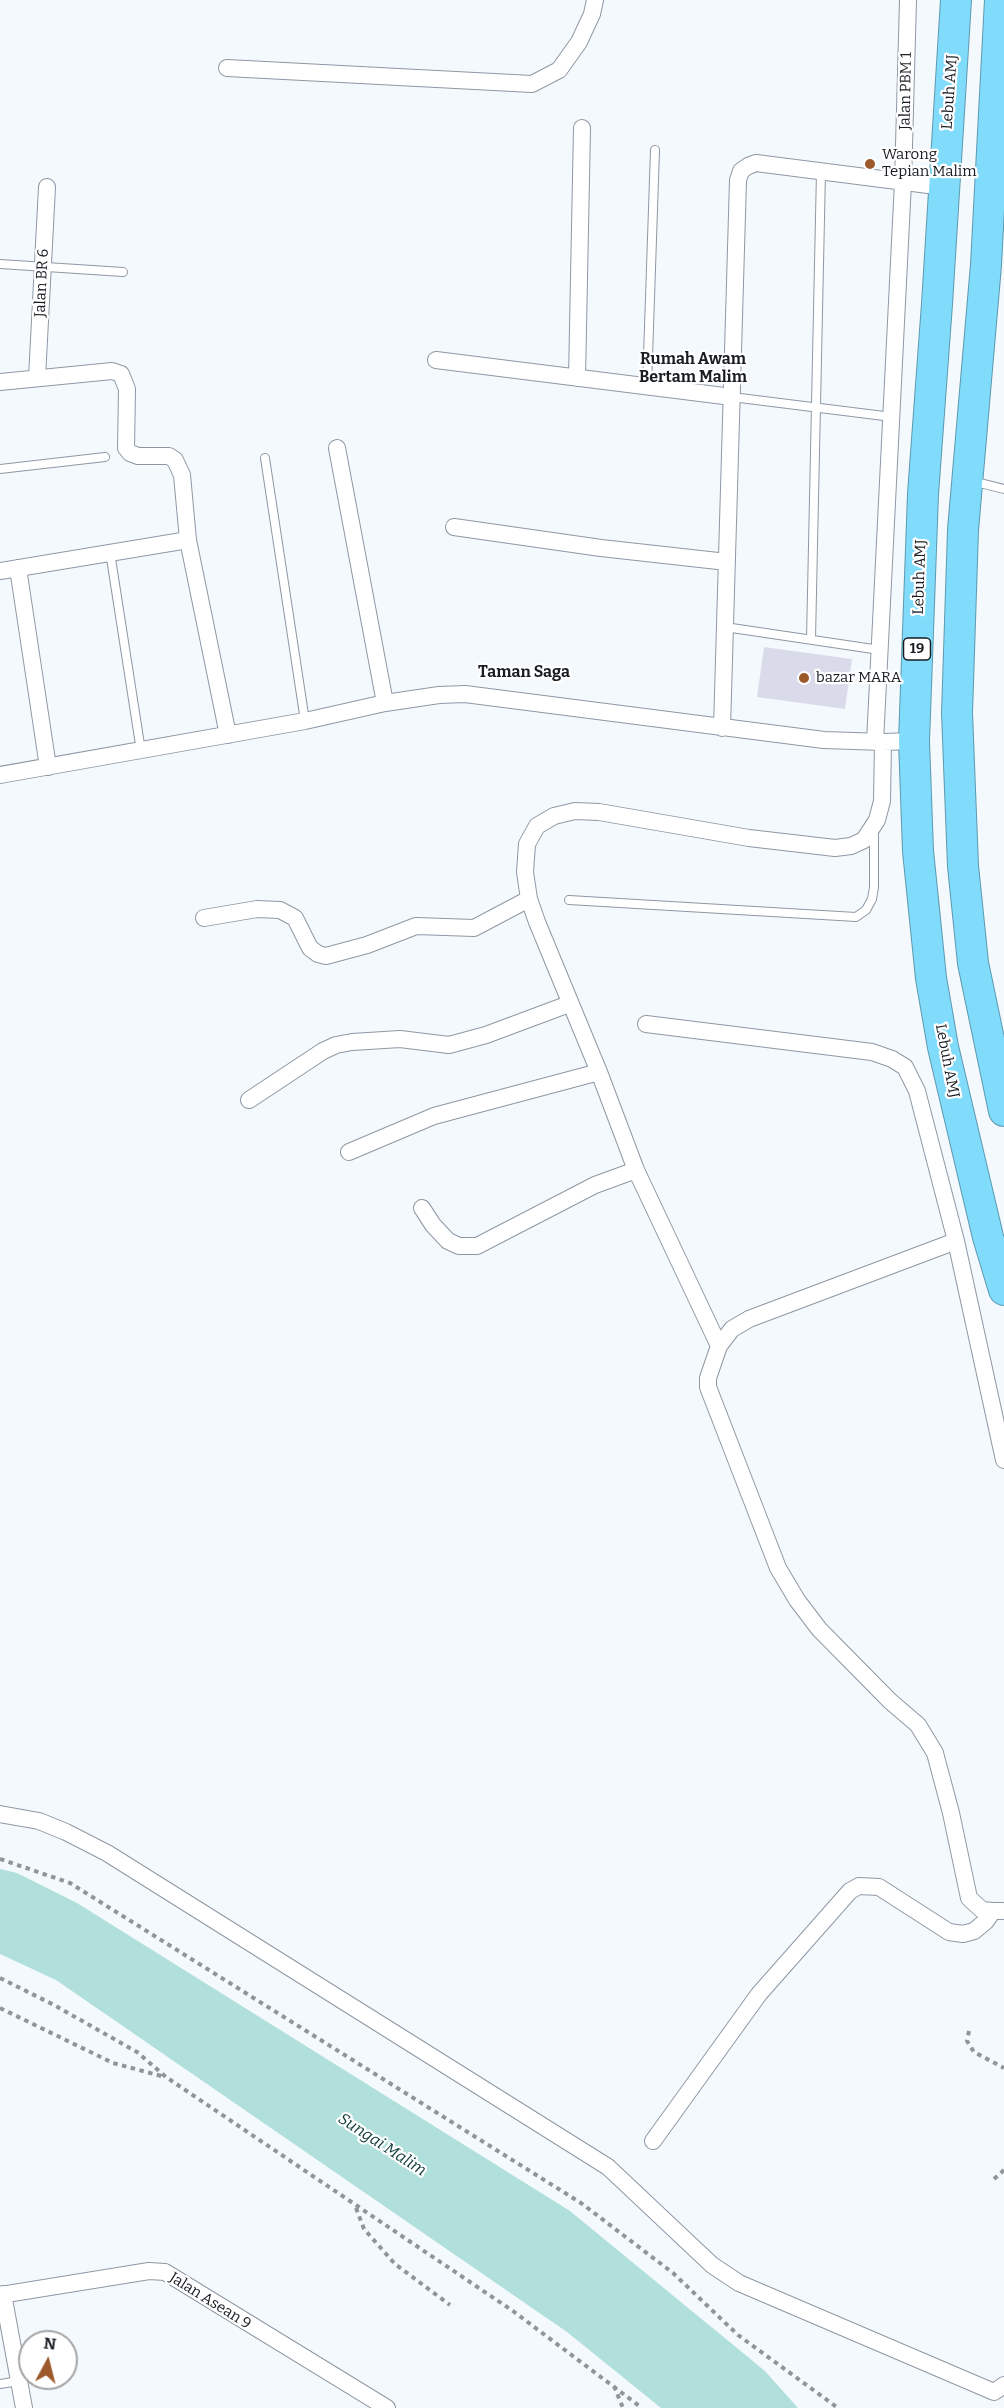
<!DOCTYPE html>
<html>
<head>
<meta charset="utf-8">
<style>
	body { margin:0 }
	#map { position:relative; width:1004px; height:2408px; overflow:hidden; background:#f4f9fe; font-family:Bitter,serif }
	canvas { display:block }
	.north { position:absolute; left:18px; top:2330px; width:60px; height:60px; box-sizing:border-box; background:#fff; border:2px solid #a3a5a7; border-radius:50%; rotate:7deg; font-size:16px; font-weight:700; line-height:24px; text-align:center; color:#191d22 }
	.north::after { content:''; display:block; margin:auto; width:21px; height:27px; background:#9d592a; clip-path:polygon(50% 0,100% 100%,50% 72%,0 100%) }
</style>
</head>
<body>
<div id="map">
<canvas width="1004" height="2408"></canvas>
<div class="north">N</div>
</div>
<script>
const ctx = document.querySelector('canvas').getContext('2d');
ctx.lineJoin = 'round';
function fillPath(path, color) {
  ctx.fillStyle = color;
  ctx.fill(path, 'evenodd');
}
function poly(rows) {
  const path = new Path2D();
  for (const r of rows) {
    path.moveTo(r[0], r[1]);
    for (let i = 2; i < r.length; i += 2) path.lineTo(r[i], r[i + 1]);
  }
  return path;
}
function trace(path, color, width, dash) {
  ctx.strokeStyle = color;
  ctx.lineWidth = width;
  ctx.lineCap = dash ? 'butt' : 'round';
  ctx.setLineDash(dash || []);
  ctx.stroke(path);
}
function write(font, color, halo, rows, align = 'center') {
  ctx.font = font + ' Bitter,serif';
  ctx.lineWidth = 4.5;
  ctx.setLineDash([]);
  ctx.textBaseline = 'middle';
  ctx.strokeStyle = halo;
  ctx.fillStyle = color;
  for (const [text, x, y, turn = 0] of rows) {
    ctx.save();
    ctx.translate(x, y);
    ctx.rotate((+turn || 0) * Math.PI / 180);
    ctx.textAlign = isNaN(turn) ? turn : align;
    if (halo) ctx.strokeText(text, 0, 0);
    ctx.fillText(text, 0, 0);
    ctx.restore();
  }
}
fillPath(poly([
	[0,1869,17,1873,77,1903,570,2211,765,2371,798,2408,661,2408,567,2332,56,1980,0,1954]
]), '#b1e0dc');
fillPath(poly([
	[764,647,852,659,845,709,757,697]
]), '#dadbea');
const lane = poly([
	[0,264,123,272],
	[647,386,655,150],
	[732,397,892,417],
	[265,458,305,721],
	[0,469,105,457],
	[972,481,1004,489],
	[110,552,141,751],
	[725,627,880,650],
	[811,639,821,171],
	[569,900,856,917,866,910,872,899,874,887,874,829],
	[0,2384,19,2381]
]);
const street = poly([
	[227,68,532,84,559,70,579,42,592,14,595,0],
	[436,360,732,397],
	[37,378,47,187],
	[577,378,582,128],
	[0,382,112,371,121,374,127,389,126,448,130,453,138,456,169,456,175,460,182,475,188,540,228,735],
	[337,448,385,703],
	[454,527,601,548,727,562],
	[18,568,48,767],
	[0,571,188,540],
	[722,728,738,180,741,171,748,166,756,163,944,187],
	[875,742,903,182,908,0],
	[0,775,305,721,385,703,439,695,465,694,824,740,883,742,914,741],
	[204,918,257,909,280,910,295,918,310,948,318,954,326,956,367,945,416,926,474,928,529,899],
	[646,1024,872,1052,892,1059,905,1067,917,1091,956,1241,1004,1460],
	[249,1100,323,1051,336,1045,352,1042,400,1039,449,1045,486,1035,569,1004],
	[349,1152,434,1116,599,1072],
	[422,1208,433,1225,448,1241,459,1246,477,1246,595,1185,636,1170],
	[956,1241,749,1319,732,1329,719,1346,708,1378,708,1387,778,1568,797,1600,819,1629,890,1701,918,1725,935,1753,951,1813,969,1898,982,1910,993,1911],
	[719,1346,636,1170,599,1072,537,922,529,899,525,872,527,844,537,826,554,816,575,811,599,812,749,838,835,848,851,846,864,840,877,820,882,801,883,742],
	[0,1814,39,1821,66,1832,107,1853,608,2167,712,2265,739,2283,994,2392,1004,2385],
	[653,2141,759,1994,850,1891,859,1886,879,1887,949,1932,963,1934,974,1931,986,1921,993,1911,1002,1911],
	[3,2294,24,2408],
	[0,2295,149,2271,165,2272,387,2408]
]);
const highway = poly([
	[956,0,937,304,923,494,914,741,918,851,931,978,943,1047,988,1237,1004,1290],
	[1000,0,986,265,963,530,957,713,963,866,973,963,1004,1111]
]);
trace(lane, '#8e98a4', 10);
trace(street, '#8e98a4', 18);
trace(highway, '#5d99af', 32);
trace(poly([
	[0,1859,70,1883,581,2203,673,2273,738,2335,838,2408],
	[0,1978,54,2005,137,2052,166,2077,513,2311,642,2408],
	[0,2008,113,2063,165,2077],
	[969,2031,967,2041,974,2052,1004,2068],
	[994,2179,1004,2170],
	[356,2208,364,2229,395,2264,450,2305],
	[614,2386,623,2408]
]), '#90959a', 4, [4.5, 4.5]);
trace(lane, '#fff', 8);
trace(street, '#fff', 16);
trace(highway, '#81dcfb', 30);
for (const [x, y, r, color] of [
	[870,164,6,"#9d592a"],
	[804,678,6,"#9d592a"]
]) {
  const dot = new Path2D();
  dot.arc(x, y, r, 0, 2 * Math.PI);
  ctx.fillStyle = color;
  ctx.fill(dot);
  trace(dot, '#fff', 2);
}
for (const [x, y, w] of [
	[917,649,27]
]) {
  const box = new Path2D();
  box.roundRect(x - w / 2, y - 11, w, 22, 4.5);
  ctx.fillStyle = '#fff';
  ctx.fill(box);
  trace(box, '#191d22', 1.5);
}
write('bold 14px', '#191d22', null, [
	["19",917,649]
]);
write('15px', '#191d22', '#fff', [
	["Jalan PBM 1",906,91,-89],
	["Lebuh AMJ",950,92,-86],
	["Jalan BR 6",42,283,-87],
	["Lebuh AMJ",920,577,-88],
	["Lebuh AMJ",947,1061,79],
	["Jalan Asean 9",210,2301,32]
]);
write('15px', '#191d22', '#fff', [
	["Warong",882,155],
	["Tepian Malim",882,172],
	["bazar MARA",816,678]
], 'left');
write('bold 16px', '#191d22', '#fff', [
	["Rumah Awam",693,360],
	["Bertam Malim",693,378],
	["Taman Saga",524,673]
]);
write('italic 16px', '#0c3937', '#fff', [
	["Sungai Malim",382,2145,33]
]);
</script>
</body>
</html>
